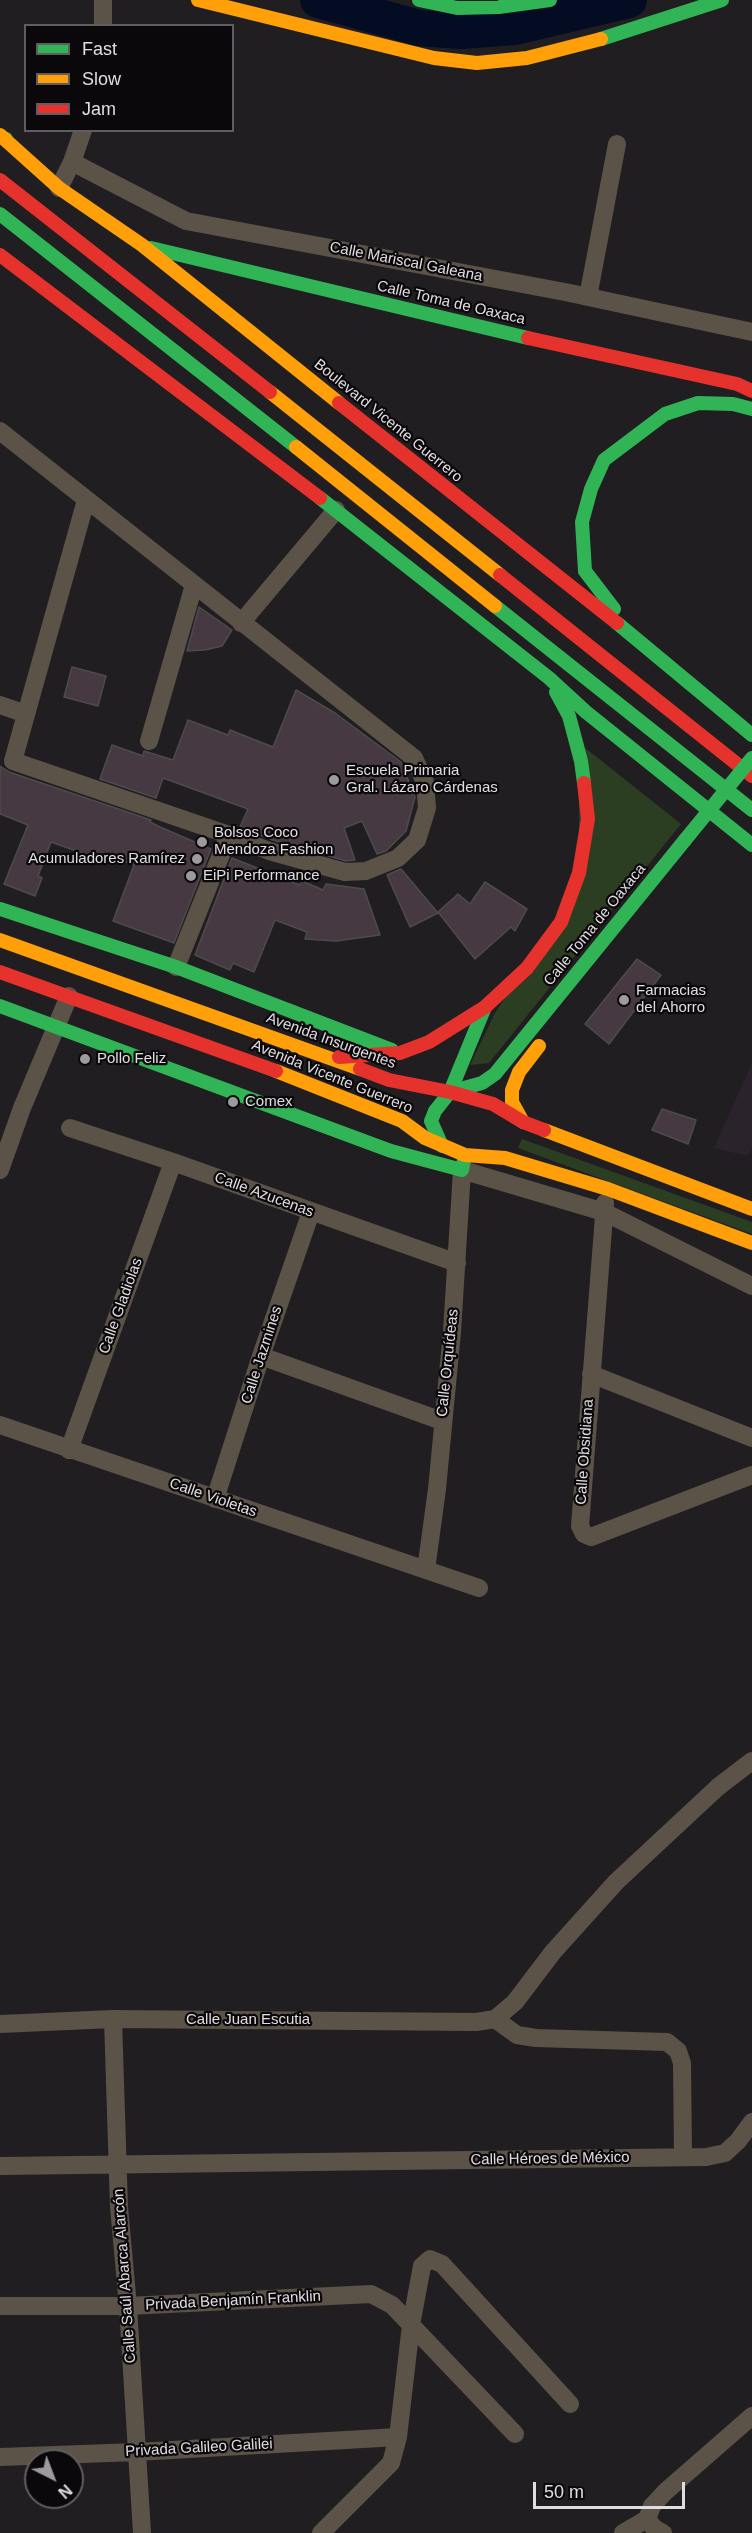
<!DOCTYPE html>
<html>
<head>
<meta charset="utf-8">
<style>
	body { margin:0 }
	#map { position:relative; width:752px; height:2533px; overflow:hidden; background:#211e22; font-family:Arial,sans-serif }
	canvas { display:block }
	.legend { position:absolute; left:24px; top:24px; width:210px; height:108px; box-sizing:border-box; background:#0a080a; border:2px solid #605d60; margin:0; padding:8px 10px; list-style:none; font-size:18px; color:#e0dce0 }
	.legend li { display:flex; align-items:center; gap:12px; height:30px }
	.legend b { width:30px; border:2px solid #605d60 }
	.north { position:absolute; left:24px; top:2449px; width:60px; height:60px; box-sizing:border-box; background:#0a080a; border:2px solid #605d60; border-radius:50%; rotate:138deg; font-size:16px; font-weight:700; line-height:24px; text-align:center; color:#e0dce0 }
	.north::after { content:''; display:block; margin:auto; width:21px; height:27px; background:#9d9a9e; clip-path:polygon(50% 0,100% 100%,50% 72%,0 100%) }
	.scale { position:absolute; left:533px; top:2482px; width:152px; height:27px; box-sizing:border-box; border:3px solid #e0dce0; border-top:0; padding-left:8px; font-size:18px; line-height:21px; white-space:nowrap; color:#e0dce0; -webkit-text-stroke:4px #0a080a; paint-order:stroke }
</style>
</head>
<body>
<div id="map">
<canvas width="752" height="2533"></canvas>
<ul class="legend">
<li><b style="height:8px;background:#30b455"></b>Fast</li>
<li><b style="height:8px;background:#ff9f0a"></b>Slow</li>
<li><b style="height:8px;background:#e5322d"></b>Jam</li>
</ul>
<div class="north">N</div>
<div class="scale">50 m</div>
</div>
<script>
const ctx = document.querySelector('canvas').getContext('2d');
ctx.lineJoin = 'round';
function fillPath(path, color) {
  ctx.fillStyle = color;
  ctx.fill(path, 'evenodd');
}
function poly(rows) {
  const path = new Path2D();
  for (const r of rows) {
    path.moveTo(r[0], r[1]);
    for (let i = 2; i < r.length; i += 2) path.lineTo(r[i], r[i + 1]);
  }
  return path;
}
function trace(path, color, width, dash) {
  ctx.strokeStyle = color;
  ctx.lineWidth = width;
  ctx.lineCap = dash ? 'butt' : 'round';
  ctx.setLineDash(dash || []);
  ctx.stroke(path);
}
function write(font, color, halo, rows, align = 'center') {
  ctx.font = font + ' Arial,sans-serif';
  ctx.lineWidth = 4.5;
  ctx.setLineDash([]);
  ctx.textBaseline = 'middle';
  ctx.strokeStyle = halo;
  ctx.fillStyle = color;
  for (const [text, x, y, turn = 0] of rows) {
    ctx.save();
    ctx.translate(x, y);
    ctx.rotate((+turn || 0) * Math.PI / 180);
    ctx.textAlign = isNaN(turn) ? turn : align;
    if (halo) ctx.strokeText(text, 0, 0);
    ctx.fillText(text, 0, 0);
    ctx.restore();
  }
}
fillPath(poly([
	[752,1063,752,1147,748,1156,714,1148]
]), '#2b232c');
fillPath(poly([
	[579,743,681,824,489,1063,470,1065,495,1013,579,885],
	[522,1139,752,1222,752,1234,518,1148]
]), '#2c3e21');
trace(poly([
	[318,0,419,28,461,31,515,27,629,0]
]), '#030c22', 36);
const building = poly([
	[199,607,232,630,222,646,205,650,187,651,199,607],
	[72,667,106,676,98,706,64,697,72,667],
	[296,690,335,713,401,762,415,797,406,831,386,851,377,854,362,821,344,828,355,860,346,861,273,840,240,827,248,809,163,778,156,798,100,779,112,745,143,756,144,751,173,760,188,720,228,735,230,730,273,747,296,690],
	[0,766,9,772,151,820,150,822,160,827,211,849,174,943,113,921,134,865,104,854,102,860,51,842,38,876,42,878,35,896,4,884,28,825,0,814,0,766],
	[232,858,300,885,302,881,323,890,326,884,364,889,380,935,336,941,305,939,307,932,275,920,254,972,233,963,230,970,195,955,232,858],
	[401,869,438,913,410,927,387,875,401,869],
	[485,882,527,909,515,931,511,927,475,959,438,912,458,894,470,904,485,882],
	[637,959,661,975,609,1044,585,1024,637,959],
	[662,1109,696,1120,688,1144,652,1130,662,1109]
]);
fillPath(building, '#463941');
trace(building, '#4d4b4d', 1.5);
trace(poly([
	[103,0,103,26],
	[72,162,186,221,565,292,752,332],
	[59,188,72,162,83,130],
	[588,297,617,144],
	[0,431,414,758,425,782,427,808,417,840,398,858,366,871,345,872,269,851,229,835,13,761,86,500],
	[241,623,336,510],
	[0,705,26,714],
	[149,741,194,585],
	[176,967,229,835],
	[70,1128,173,1162,457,1263],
	[0,1170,22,1108,69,996],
	[605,1203,580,1526,584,1534,591,1537,752,1475],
	[261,1356,442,1421],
	[591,1374,752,1438],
	[0,1425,479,1588],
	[69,1450,173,1162],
	[215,1499,261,1356,311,1212],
	[426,1570,437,1489,452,1332,462,1170,604,1212,752,1286],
	[113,2019,119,2207,128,2306,142,2533],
	[495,2019,515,2002,553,1952,616,1882,718,1787,752,1761],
	[495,2019,517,2035,536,2038,667,2042,678,2051,682,2063,683,2157],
	[0,2024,113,2019,476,2022,495,2019],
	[0,2166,706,2157,725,2153,738,2141,752,2122],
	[0,2306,128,2306,371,2294,392,2305,515,2434],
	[0,2457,137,2452,398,2437],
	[647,2519,654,2528,663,2533],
	[321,2533,391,2463,398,2437,411,2325,422,2266,430,2259,442,2264,570,2404],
	[623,2533,647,2519,652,2506,665,2492,752,2416]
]), '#5b5347', 18);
trace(poly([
	[419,0,457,8,499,7,550,0],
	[601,39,722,0],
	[0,137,6,139],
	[0,214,296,447],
	[151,248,528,338],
	[320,498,549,678,586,712,752,845],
	[495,606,752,810],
	[614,609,585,571,582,522,591,489,604,460,665,414,698,403,733,404,752,409],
	[617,623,752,735],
	[556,692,569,716,581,761,584,783],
	[0,909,176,967,392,1050],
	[0,1006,391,1151,462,1170,464,1160],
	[450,1092,482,1083,495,1074,685,840],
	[442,1146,431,1121,435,1111,450,1092,485,1007]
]), '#30b455', 14);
trace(poly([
	[198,0,434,58,477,63,527,58,601,39],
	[0,135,59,188,142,245,339,403],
	[270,392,500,575],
	[296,447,495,606],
	[0,940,360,1069],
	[276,1071,402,1121,425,1138,465,1155,505,1158,608,1189,752,1243],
	[523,1122,512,1102,512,1090,519,1072,539,1046],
	[544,1130,752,1209]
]), '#ff9f0a', 14);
trace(poly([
	[0,180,270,392],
	[0,255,320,498],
	[528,338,737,384,752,391],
	[339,403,617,623],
	[500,575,752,776],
	[0,972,276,1071],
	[339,1057,400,1053,429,1042,485,1007,527,968,561,922,579,873,588,819,584,783],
	[360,1069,389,1080,450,1092,493,1104,523,1122,544,1130]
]), '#e5322d', 14);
trace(poly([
	[685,840,752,758]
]), '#30b455', 14);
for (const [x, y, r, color] of [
	[334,780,6,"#9d9a9e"],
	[202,842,6,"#9d9a9e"],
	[197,859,6,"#9d9a9e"],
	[191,876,6,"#9d9a9e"],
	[624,1000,6,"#9d9a9e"],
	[85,1059,6,"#9d9a9e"],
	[233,1102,6,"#9d9a9e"]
]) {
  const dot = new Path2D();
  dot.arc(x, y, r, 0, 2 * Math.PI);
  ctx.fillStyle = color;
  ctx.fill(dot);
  trace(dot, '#0a080a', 2);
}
write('15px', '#e0dce0', '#0a080a', [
	["Calle Mariscal Galeana",406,262,11],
	["Calle Toma de Oaxaca",451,303,13],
	["Boulevard Vicente Guerrero",388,421,39],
	["Calle Toma de Oaxaca",595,925,-51],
	["Avenida Insurgentes",331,1041,20],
	["Avenida Vicente Guerrero",332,1077,22],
	["Calle Azucenas",264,1195,20],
	["Calle Gladiolas",121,1306,-70],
	["Calle Jazmines",262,1355,-72],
	["Calle Orquídeas",448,1363,-84],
	["Calle Obsidiana",585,1452,-86],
	["Calle Violetas",213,1498,19],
	["Calle Juan Escutia",248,2020],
	["Calle Héroes de México",550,2159,-1],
	["Calle Saúl Abarca Alarcón",125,2276,-94],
	["Privada Benjamín Franklin",233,2301,-3],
	["Privada Galileo Galilei",199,2448,-3]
]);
write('15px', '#e0dce0', '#0a080a', [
	["Escuela Primaria",346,771],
	["Gral. Lázaro Cárdenas",346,788],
	["Bolsos Coco",214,833],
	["Mendoza Fashion",214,850],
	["Acumuladores Ramírez",185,859,"right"],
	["EiPi Performance",203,876],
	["Farmacias",636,991],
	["del Ahorro",636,1008],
	["Pollo Feliz",97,1059],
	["Comex",245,1102]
], 'left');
</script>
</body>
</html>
